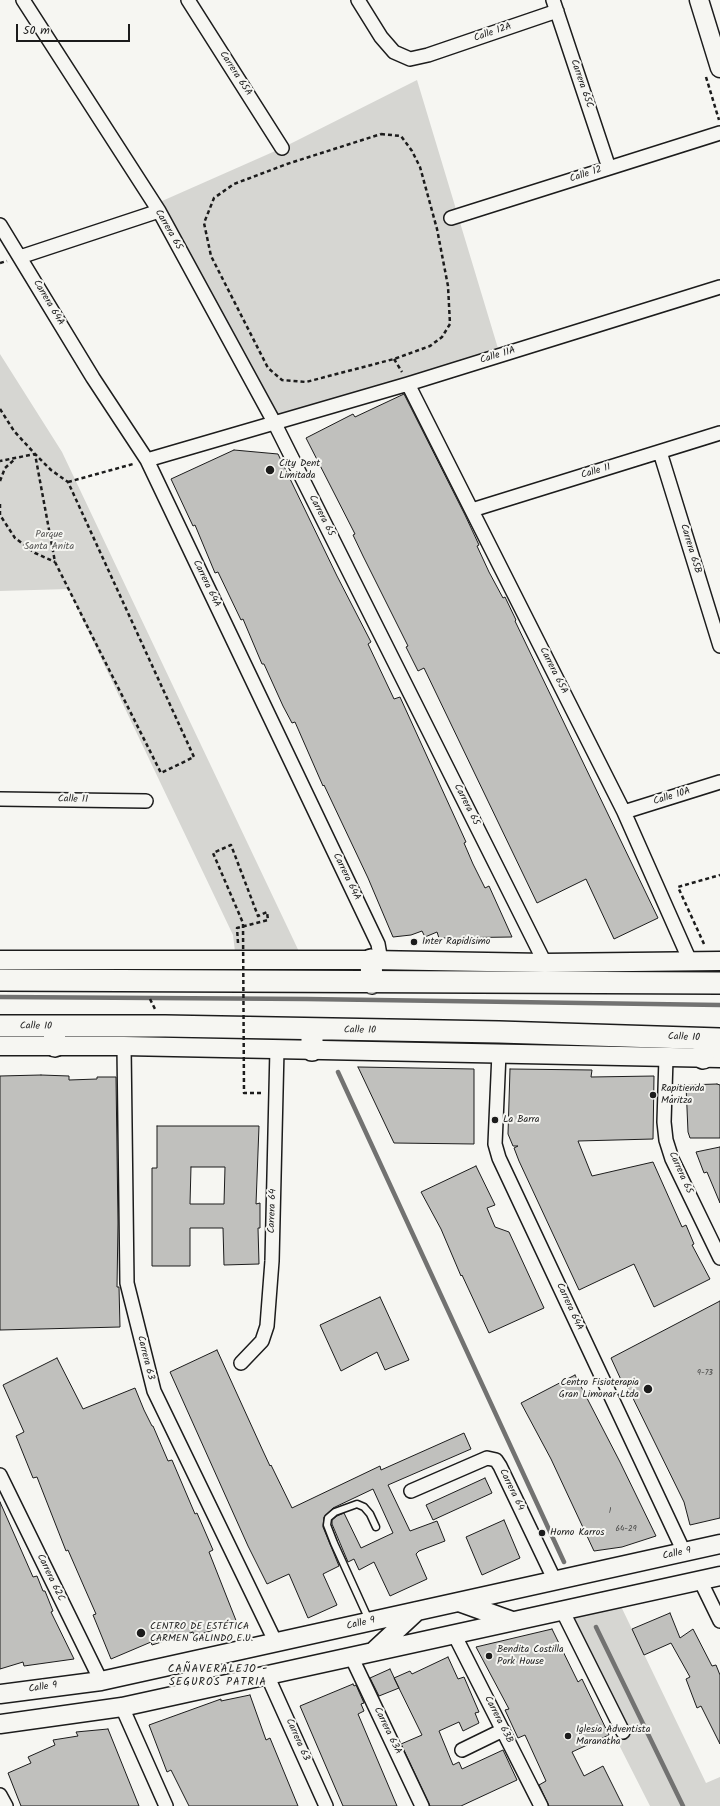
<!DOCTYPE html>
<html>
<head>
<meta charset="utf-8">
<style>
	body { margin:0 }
	#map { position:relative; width:720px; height:1806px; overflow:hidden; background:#f6f6f2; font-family:Kalam,sans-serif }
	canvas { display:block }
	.scale { position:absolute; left:16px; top:24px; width:114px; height:18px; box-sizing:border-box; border:2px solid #1c1c1c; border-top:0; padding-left:5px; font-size:12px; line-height:14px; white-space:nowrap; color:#1c1c1c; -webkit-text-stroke:3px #f6f6f2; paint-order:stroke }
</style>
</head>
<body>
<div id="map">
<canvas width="720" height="1806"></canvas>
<div class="scale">50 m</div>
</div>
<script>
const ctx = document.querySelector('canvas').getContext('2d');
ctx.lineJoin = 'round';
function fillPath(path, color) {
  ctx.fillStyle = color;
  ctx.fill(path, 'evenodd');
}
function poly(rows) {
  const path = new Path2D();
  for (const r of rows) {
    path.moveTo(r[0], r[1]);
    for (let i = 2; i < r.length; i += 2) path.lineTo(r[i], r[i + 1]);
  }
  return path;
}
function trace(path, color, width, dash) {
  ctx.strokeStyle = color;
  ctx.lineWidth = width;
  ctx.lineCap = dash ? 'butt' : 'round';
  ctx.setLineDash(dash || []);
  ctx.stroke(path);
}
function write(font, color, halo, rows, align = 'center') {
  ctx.font = font + ' Kalam,sans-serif';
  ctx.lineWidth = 4;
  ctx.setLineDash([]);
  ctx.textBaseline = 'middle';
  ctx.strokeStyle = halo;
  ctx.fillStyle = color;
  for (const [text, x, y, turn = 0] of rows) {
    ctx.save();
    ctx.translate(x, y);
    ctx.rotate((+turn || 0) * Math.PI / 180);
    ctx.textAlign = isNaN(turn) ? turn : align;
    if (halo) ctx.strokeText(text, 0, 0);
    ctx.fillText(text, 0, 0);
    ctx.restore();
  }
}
fillPath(poly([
	[417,80,500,355,274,422,153,205,282,148],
	[0,354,62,452,303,960,236,960,233,935,68,589,0,591],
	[617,1598,706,1783,720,1777,720,1806,650,1806,615,1737,623,1732,562,1610]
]), '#d6d6d2');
trace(poly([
	[0,997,307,999,720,1005],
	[338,1072,564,1562],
	[596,1627,683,1806]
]), '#727271', 4.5);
const building = poly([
	[404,394,465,515,479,545,477,546,489,572,503,598,505,597,516,620,515,621,527,646,658,918,614,939,586,879,537,903,424,668,418,671,406,647,408,646,363,556,353,535,355,534,306,438,353,414,355,417,404,394],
	[234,450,278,454,337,576,371,642,368,644,394,699,400,697,466,842,464,843,473,864,485,888,489,886,512,937,439,938,437,932,425,937,422,931,411,935,393,937,368,878,324,785,323,786,295,722,292,723,283,706,264,664,262,664,243,619,241,620,218,572,215,573,195,525,193,526,171,479,234,450],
	[358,1067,474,1069,474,1144,394,1143,358,1067],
	[510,1069,592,1070,591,1077,654,1076,653,1139,578,1141,592,1176,653,1162,682,1227,686,1225,694,1244,692,1245,710,1279,654,1307,634,1264,579,1290,519,1161,514,1148,518,1146,513,1146,508,1134,510,1069],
	[41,1075,69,1076,69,1080,97,1079,97,1077,116,1077,118,1223,117,1287,119,1287,120,1327,0,1330,0,1076,41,1075],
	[717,1084,720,1085,720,1138,690,1138,688,1132,686,1085,717,1084],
	[157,1126,259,1126,256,1204,260,1203,260,1228,258,1228,259,1264,224,1265,223,1228,190,1228,190,1266,152,1266,152,1168,157,1168,157,1126],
	[191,1167,225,1167,224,1204,190,1204,191,1167],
	[720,1147,720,1203,707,1172,704,1173,696,1152,720,1147],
	[476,1166,495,1205,487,1208,495,1227,509,1232,544,1308,489,1333,462,1275,461,1276,441,1229,421,1192,476,1166],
	[380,1297,409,1360,385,1370,377,1352,341,1371,320,1325,380,1297],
	[720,1301,720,1518,690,1525,684,1502,624,1380,622,1382,611,1358,720,1301],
	[217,1350,263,1451,270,1466,271,1465,292,1508,380,1466,381,1470,464,1433,471,1449,388,1485,410,1531,437,1521,445,1541,419,1551,416,1554,427,1579,390,1596,374,1562,359,1570,354,1559,348,1562,332,1524,332,1520,337,1516,344,1513,361,1548,393,1533,373,1489,333,1508,324,1517,323,1527,339,1566,323,1574,337,1605,308,1618,289,1574,267,1584,248,1546,170,1372,217,1350],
	[57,1358,83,1409,135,1388,144,1410,152,1426,153,1426,168,1461,172,1460,195,1514,197,1513,213,1550,209,1552,237,1623,194,1636,193,1632,152,1645,151,1642,111,1659,93,1615,96,1614,85,1589,68,1550,66,1551,37,1477,33,1478,16,1436,24,1432,3,1385,57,1358],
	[575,1375,620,1462,656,1536,622,1547,594,1551,551,1459,521,1403,575,1375],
	[485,1478,492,1493,433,1520,426,1505,485,1478],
	[0,1502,33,1577,37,1576,43,1591,45,1591,53,1611,51,1612,74,1659,24,1666,23,1662,0,1669,0,1502],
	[504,1520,520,1558,482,1575,466,1537,504,1520],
	[670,1613,680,1638,693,1629,712,1666,716,1665,720,1675,720,1744,701,1706,697,1708,686,1679,690,1677,671,1643,644,1655,632,1629,670,1613],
	[552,1629,578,1682,582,1679,609,1735,572,1752,584,1776,603,1766,623,1806,549,1806,539,1785,546,1781,525,1735,518,1738,505,1710,509,1709,476,1647,552,1629],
	[448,1657,458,1679,464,1677,479,1712,475,1713,479,1723,463,1731,459,1722,439,1731,453,1765,459,1762,462,1769,503,1750,517,1780,461,1806,430,1806,401,1744,422,1735,394,1678,410,1671,412,1674,448,1657],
	[390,1669,399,1688,379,1696,370,1678,390,1669],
	[353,1684,354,1686,356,1685,364,1703,361,1704,364,1711,358,1714,397,1806,343,1806,300,1706,353,1684],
	[250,1695,266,1740,270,1738,298,1806,189,1806,171,1770,167,1772,149,1725,221,1699,221,1701,250,1695],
	[108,1729,139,1806,21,1806,8,1773,31,1763,28,1757,55,1745,53,1740,78,1736,76,1732,108,1729]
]);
fillPath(building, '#c0c0bd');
trace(building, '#1c1c1c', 1);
const lane = poly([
	[369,1620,334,1543,327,1525,328,1518,335,1512,357,1504,364,1507,370,1514,376,1527]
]);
const street = poly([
	[23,0,159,211,274,422,545,963],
	[188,0,282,148],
	[358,0,381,37,394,52,410,59,428,55,557,11],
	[553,0,609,168],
	[451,218,720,133],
	[0,225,93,378,147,460,378,944,381,961],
	[20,257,159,211],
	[408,384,624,812,690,961],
	[660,452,720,646],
	[147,460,408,384,720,287],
	[472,510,720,433],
	[0,799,146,801],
	[624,812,720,782],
	[124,1046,127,1283,154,1391,276,1643],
	[499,1053,495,1144,499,1158,684,1552],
	[666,1058,664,1122,666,1140,672,1159,720,1258],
	[241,1363,262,1341,267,1326,272,1261,277,1049],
	[0,1475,101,1681],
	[411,1491,487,1458,496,1460,500,1466,555,1581],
	[700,1580,720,1621],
	[562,1610,623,1732],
	[454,1634,541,1806],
	[351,1656,422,1806],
	[267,1675,326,1806],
	[122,1707,166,1806],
	[462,1750,503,1730],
	[0,1795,6,1806]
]);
const secondary = poly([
	[699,0,720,68],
	[0,960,371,960,545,963,720,961],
	[0,1046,124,1046,720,1058],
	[459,1602,512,1621],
	[374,1651,417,1611],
	[0,1694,101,1681,720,1544],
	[0,1724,122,1707,720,1576]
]);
const primary = poly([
	[371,960,372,983],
	[0,980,720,983],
	[0,1026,165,1026,499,1032,720,1039],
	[54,1027,55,1046],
	[312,1030,312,1050],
	[703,1058,705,1039]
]);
trace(lane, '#1c1c1c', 9);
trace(street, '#1c1c1c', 16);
trace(secondary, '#1c1c1c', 21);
trace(primary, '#1c1c1c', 24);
trace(poly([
	[706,77,719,120],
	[381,134,401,136,412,151,420,167,437,229,448,286,450,324,442,337,430,346,394,359,306,382,282,380,268,368,211,256,204,223,214,198,234,184,287,164,381,134],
	[0,263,7,261],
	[394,359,402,372],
	[0,409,14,431,35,454,51,470,68,482,194,757,161,773,55,562,35,454,0,461],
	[0,481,5,468,15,459],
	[68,482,133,464],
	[0,504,0,515,15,538,35,553,55,562],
	[238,943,237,928,268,920,267,912],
	[704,944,678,887,720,875],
	[150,999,155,1009]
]), '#1c1c1c', 2.5, [4, 3]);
trace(lane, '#f6f6f2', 6);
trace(street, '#f6f6f2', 13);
trace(secondary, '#f6f6f2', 18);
trace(primary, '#f6f6f2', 21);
trace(poly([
	[261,1093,244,1093,243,923,213,853,231,845,258,916,267,912]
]), '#1c1c1c', 2.5, [4, 3]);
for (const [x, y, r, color] of [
	[270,470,5,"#1c1c1c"],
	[414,942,4,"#1c1c1c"],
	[653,1095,4,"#1c1c1c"],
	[495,1120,4,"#1c1c1c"],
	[648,1389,5,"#1c1c1c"],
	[542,1533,4,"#1c1c1c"],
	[141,1633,5,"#1c1c1c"],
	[489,1656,4,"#1c1c1c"],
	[568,1736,4,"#1c1c1c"]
]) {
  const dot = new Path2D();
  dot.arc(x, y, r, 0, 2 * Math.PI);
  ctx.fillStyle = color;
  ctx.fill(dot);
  trace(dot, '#f6f6f2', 1.5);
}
write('8px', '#454544', null, [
	["9-73",705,1374],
	["1",610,1512],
	["64-29",626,1530]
]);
write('10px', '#1c1c1c', '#f6f6f2', [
	["Calle 12A",493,33,-19],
	["Carrera 65A",235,74,57],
	["Carrera 65C",581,84,71],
	["Calle 12",586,175,-18],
	["Carrera 65",168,230,60],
	["Carrera 64A",48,303,59],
	["Calle 11A",498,356,-17],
	["Calle 11",596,472,-17],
	["Carrera 65",321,516,63],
	["Carrera 65B",690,549,73],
	["Carrera 64A",206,584,64],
	["Carrera 65A",553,671,63],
	["Calle 10A",672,797,-17],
	["Calle 11",73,800,1],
	["Carrera 65",466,805,63],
	["Carrera 64A",346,877,64],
	["Calle 10",36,1027,1],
	["Calle 10",360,1031,1],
	["Calle 10",684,1038,2],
	["Carrera 65",680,1173,66],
	["Carrera 64",273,1211,-88],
	["Carrera 64A",569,1307,65],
	["Carrera 63",145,1358,76],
	["Carrera 64",511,1490,64],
	["Calle 9",677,1554,-12],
	["Carrera 62C",50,1578,64],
	["Calle 9",361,1624,-13],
	["Calle 9",43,1688,-8],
	["Carrera 63B",498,1720,63],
	["Carrera 63A",387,1731,64],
	["Carrera 63",297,1740,66]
]);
write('10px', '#1c1c1c', '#f6f6f2', [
	["City Dent",279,464],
	["Limitada",279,476],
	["Inter Rapidísimo",422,942],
	["Rapitienda",661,1089],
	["Maritza",661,1101],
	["La Barra",503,1120],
	["Centro Fisioterapia",639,1383,"right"],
	["Gran Limonar Ltda",639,1395,"right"],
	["Horno Karros",550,1533],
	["CENTRO DE ESTÉTICA",150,1627],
	["CARMEN GALINDO E.U.",150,1639],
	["Bendita Costilla",497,1650],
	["Pork House",497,1662],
	["Iglesia Adventista",576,1730],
	["Maranatha",576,1742]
], 'left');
write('10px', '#545453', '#f6f6f2', [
	["Parque",49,535],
	["Santa Anita",49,547]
]);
ctx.letterSpacing = '1px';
write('11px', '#1c1c1c', '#f6f6f2', [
	["CAÑAVERALEJO -",218,1670],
	["SEGUROS PATRIA",218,1683]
]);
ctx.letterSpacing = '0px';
</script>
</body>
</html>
